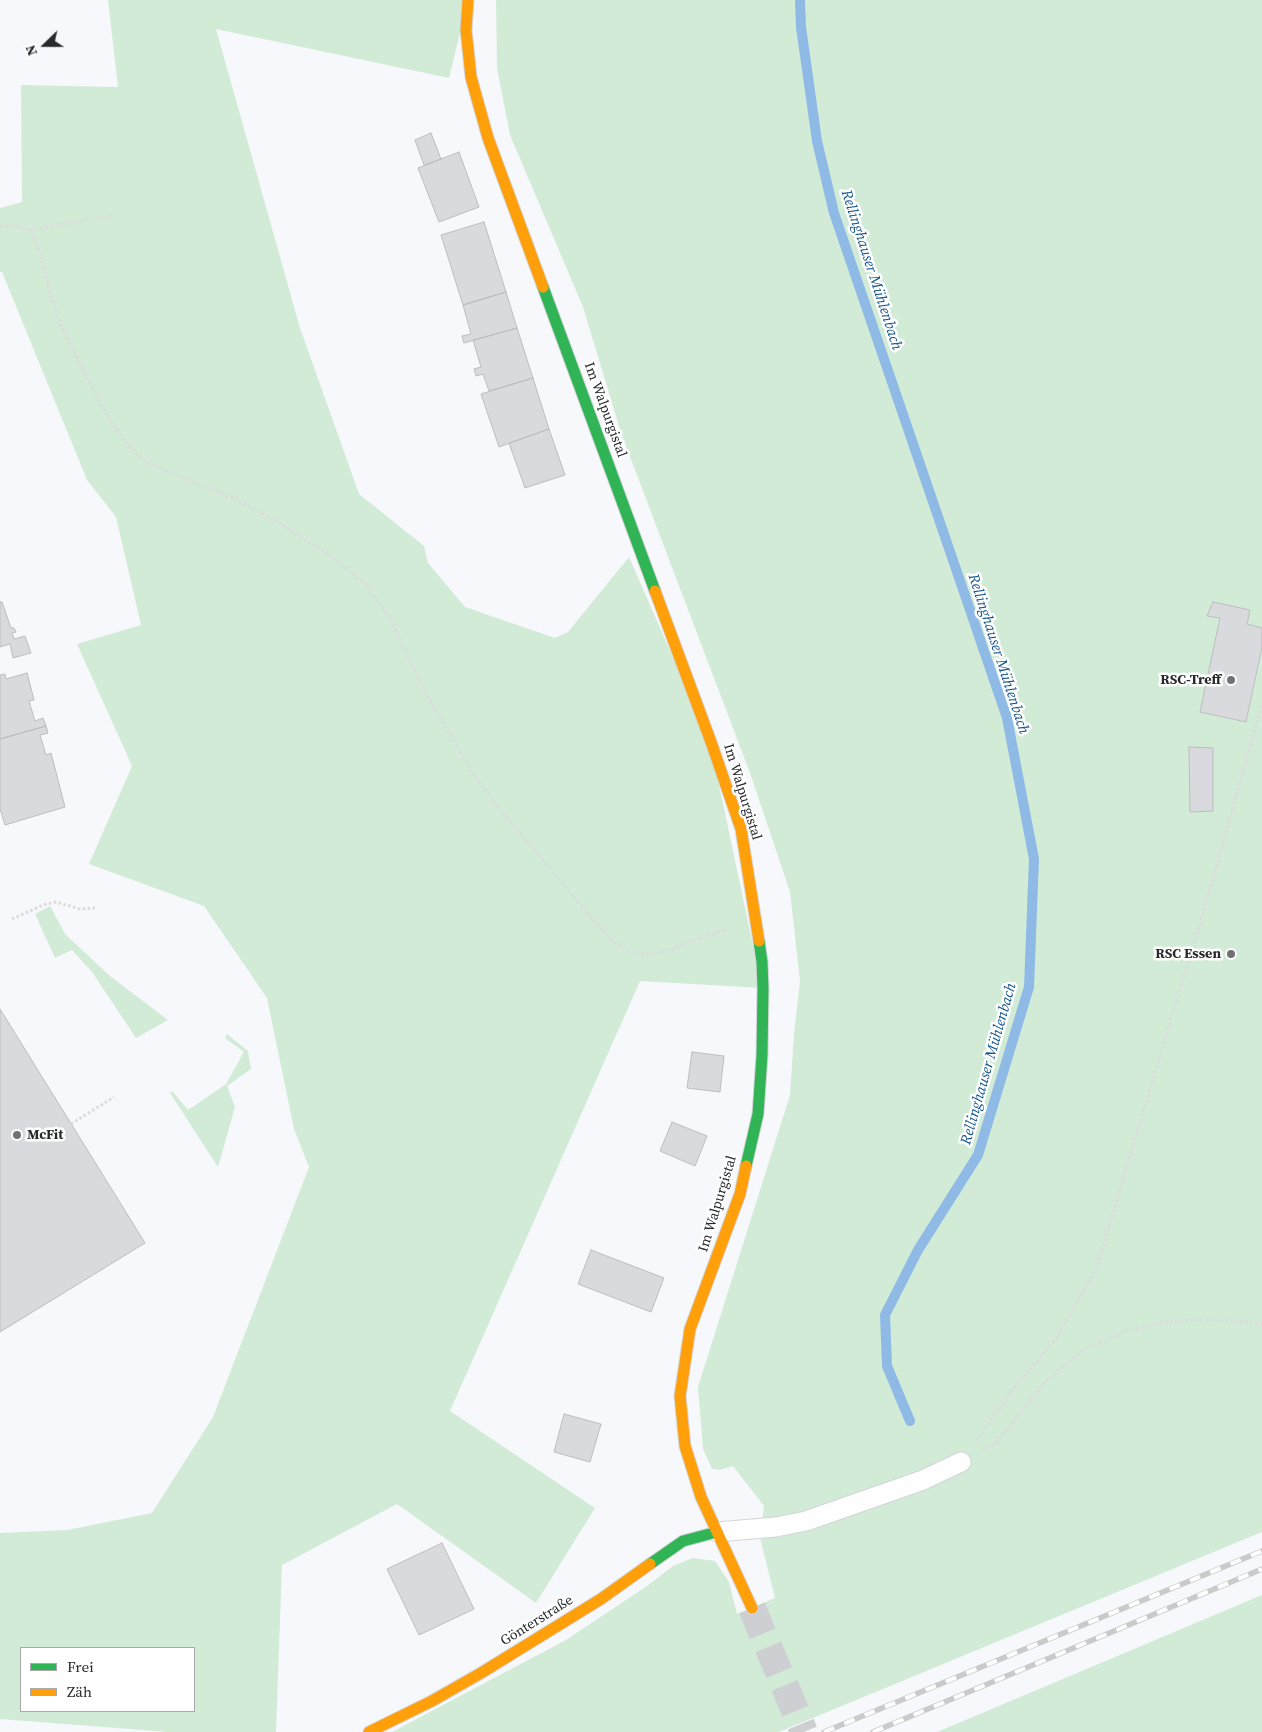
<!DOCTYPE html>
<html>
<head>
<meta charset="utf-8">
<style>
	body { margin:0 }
	#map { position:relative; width:1262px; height:1732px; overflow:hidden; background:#f7f8fc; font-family:"Source Serif 4",serif }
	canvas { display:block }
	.legend { position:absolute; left:20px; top:1647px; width:175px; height:65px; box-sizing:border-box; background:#fff; border:1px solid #a9a9ab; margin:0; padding:6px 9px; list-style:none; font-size:15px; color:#28292c }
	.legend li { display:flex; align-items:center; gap:10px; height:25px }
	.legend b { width:25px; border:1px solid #a9a9ab }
	.north { position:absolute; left:20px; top:20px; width:50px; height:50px; -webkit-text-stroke:4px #fff; paint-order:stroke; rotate:248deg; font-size:14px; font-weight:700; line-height:20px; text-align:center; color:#28292c }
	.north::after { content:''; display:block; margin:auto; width:18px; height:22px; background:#28292c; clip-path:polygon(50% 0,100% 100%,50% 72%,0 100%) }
</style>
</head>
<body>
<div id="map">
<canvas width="1262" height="1732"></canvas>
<ul class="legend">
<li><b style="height:6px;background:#30b455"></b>Frei</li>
<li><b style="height:6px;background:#ff9f0a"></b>Zäh</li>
</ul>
<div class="north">N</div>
</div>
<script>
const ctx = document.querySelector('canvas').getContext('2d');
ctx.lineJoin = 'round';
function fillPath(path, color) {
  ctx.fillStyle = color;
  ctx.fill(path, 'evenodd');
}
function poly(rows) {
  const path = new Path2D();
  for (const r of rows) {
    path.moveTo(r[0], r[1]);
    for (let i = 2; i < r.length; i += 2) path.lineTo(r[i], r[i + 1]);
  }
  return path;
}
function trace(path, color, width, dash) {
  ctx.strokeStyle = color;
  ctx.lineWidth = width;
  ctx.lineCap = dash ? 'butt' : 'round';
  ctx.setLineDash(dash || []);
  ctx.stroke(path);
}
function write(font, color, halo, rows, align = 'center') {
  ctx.font = font + ' "Source Serif 4",serif';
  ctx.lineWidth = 5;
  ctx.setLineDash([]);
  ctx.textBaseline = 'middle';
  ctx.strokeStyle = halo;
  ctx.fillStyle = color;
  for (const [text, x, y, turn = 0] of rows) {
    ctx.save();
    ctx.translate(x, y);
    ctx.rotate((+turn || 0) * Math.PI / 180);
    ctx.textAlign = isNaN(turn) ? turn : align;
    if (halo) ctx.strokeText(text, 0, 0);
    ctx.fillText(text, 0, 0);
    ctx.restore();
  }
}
fillPath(poly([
	[108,0,464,0,461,29,449,78,216,29,300,328,359,494,424,546,428,563,465,607,555,638,568,632,629,557,710,742,762,988,640,981,450,1411,595,1508,536,1603,397,1504,282,1565,276,1732,168,1732,0,1719,0,1533,67,1530,152,1513,213,1417,309,1167,294,1129,267,998,204,906,89,864,132,766,77,644,141,625,116,517,87,480,2,272,0,272,0,208,22,202,21,85,118,87],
	[21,1648,194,1648,194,1711,21,1711],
	[496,0,1262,0,1262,1532,779,1732,392,1732,566,1640,647,1586,673,1566,693,1558,715,1561,729,1582,737,1614,775,1598,760,1538,764,1506,733,1466,720,1470,712,1469,703,1449,698,1387,790,1095,794,1034,800,981,790,892,750,773,621,433,583,307,510,135,497,68],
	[50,906,65,934,110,976,168,1020,136,1038,92,972,72,950,55,958,35,914],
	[227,1034,248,1051,251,1069,227,1086,235,1107,218,1167,170,1093,172,1091,188,1110,226,1084,244,1052,225,1038],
	[1262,1595,1262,1732,937,1732]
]), '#d2ebd7');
trace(poly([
	[800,0,801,27,817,141,834,213,1007,718,1034,859,1029,987,978,1155,918,1250,885,1315,887,1366,910,1421]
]), '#8fbae6', 10);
const building = poly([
	[431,133,441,159,424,165,415,140,431,133],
	[459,152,479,207,439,222,418,168,459,152],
	[484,222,506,292,463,305,441,235,484,222],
	[506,292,517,328,464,343,462,336,471,334,463,305,506,292],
	[517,328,533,378,489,391,483,374,476,376,474,369,481,367,473,340,517,328],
	[533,378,549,429,499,447,481,394,533,378],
	[549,429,565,475,525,488,509,443,549,429],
	[0,602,2,602,11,628,14,628,16,632,12,633,14,639,25,636,31,653,13,658,10,644,0,647,0,602],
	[1213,602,1250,610,1247,624,1262,628,1262,647,1246,722,1200,712,1220,618,1207,616,1213,602],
	[27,673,34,700,29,701,35,721,43,718,46,726,0,739,0,675,5,674,6,679,27,673],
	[46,726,48,733,40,735,46,755,51,753,65,807,5,825,0,809,0,739,46,726],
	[1189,747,1213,748,1213,811,1190,812,1189,747],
	[0,1009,145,1243,0,1332,0,1009],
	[692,1052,724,1056,720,1092,687,1088,692,1052],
	[672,1122,707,1136,695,1166,660,1151,672,1122],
	[591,1250,664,1278,651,1312,578,1284,591,1250],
	[564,1414,601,1424,590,1462,554,1452,564,1414],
	[442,1543,474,1609,419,1635,387,1569,442,1543]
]);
fillPath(building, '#d9dadd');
trace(building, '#bdbdc0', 1);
trace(poly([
	[752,1608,804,1732]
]), '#cecfd2', 28, [28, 14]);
const lane = poly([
	[717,1532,776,1527,806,1521,923,1480,961,1462]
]);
const fast = poly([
	[543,287,655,591],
	[746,1166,758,1114,762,1055,763,988,762,962,759,941],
	[650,1564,683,1541,717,1532]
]);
const slow = poly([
	[468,0,466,30,471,77,488,138,543,287],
	[655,591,711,742,741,829,759,941],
	[746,1166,740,1194,690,1329,680,1396,685,1446,701,1497,752,1608],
	[369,1732,432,1701,481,1673,601,1599,650,1564]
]);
trace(lane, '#d4d5d8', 21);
trace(fast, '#d4d5d8', 13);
trace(slow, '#d4d5d8', 13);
trace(poly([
	[0,226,16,227,31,230,40,253,51,296,62,327,98,399,113,425,130,448,149,464,236,499,274,520,330,555,366,585,392,621,411,664,427,696,476,778,497,806,610,939,629,951,647,955,671,950,704,936,727,930],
	[31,230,115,215],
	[12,919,43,905,56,902,80,909,95,908],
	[71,1124,114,1097],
	[976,1441,1020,1380,1057,1337,1096,1270,1208,896,1262,704],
	[983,1450,996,1443,1046,1381,1087,1348,1123,1332,1163,1322,1201,1320,1238,1321,1262,1324]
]), '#dbdbdd', 3, [2.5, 2.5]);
trace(lane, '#fefeff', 19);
trace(fast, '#30b455', 11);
trace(slow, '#ff9f0a', 11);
const rail = poly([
	[824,1732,1262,1551],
	[873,1732,1262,1569]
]);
trace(rail, '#cacacb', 5.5);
trace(rail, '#fff', 4, [11]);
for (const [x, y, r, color] of [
	[1231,680,5,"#707175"],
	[1231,954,5,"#707175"],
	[17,1135,5,"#707175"]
]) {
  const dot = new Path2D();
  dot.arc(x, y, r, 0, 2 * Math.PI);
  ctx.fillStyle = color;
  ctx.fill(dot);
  trace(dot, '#fff', 2);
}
write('14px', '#28292c', '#fff', [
	["Im Walpurgistal",605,410,70],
	["Im Walpurgistal",742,792,73],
	["Im Walpurgistal",718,1204,-73],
	["Gönterstraße",537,1621,-32]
]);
write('bold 14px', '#28292c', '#fff', [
	["RSC-Treff",1221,680],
	["RSC Essen",1221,954],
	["McFit",27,1135,"left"]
], 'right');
write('italic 15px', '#12548c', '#fff', [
	["Rellinghauser Mühlenbach",871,270,72],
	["Rellinghauser Mühlenbach",998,654,72],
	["Rellinghauser Mühlenbach",989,1064,-74]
]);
</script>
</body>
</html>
